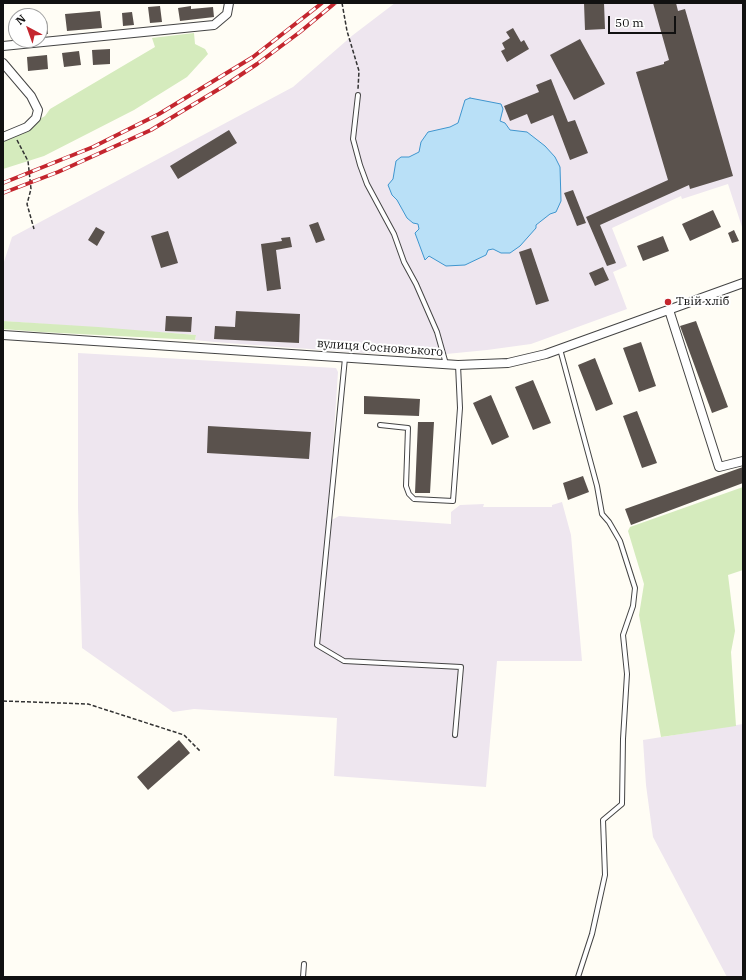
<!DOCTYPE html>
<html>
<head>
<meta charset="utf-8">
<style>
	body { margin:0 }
	#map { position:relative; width:746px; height:980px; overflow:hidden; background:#fffdf5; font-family:"IBM Plex Serif",serif }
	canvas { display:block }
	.frame { position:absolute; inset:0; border:4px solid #111; pointer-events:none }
	.north { position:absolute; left:8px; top:8px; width:40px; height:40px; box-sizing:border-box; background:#fff; border:1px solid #a0a0a0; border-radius:50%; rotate:319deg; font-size:11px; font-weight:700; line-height:16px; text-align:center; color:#111 }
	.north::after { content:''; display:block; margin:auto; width:14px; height:18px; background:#c4262e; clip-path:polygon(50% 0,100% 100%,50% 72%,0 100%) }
	.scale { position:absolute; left:608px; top:16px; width:68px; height:18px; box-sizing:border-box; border:2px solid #111; border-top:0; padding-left:5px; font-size:12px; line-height:14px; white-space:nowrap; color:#111; -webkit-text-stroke:3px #fff; paint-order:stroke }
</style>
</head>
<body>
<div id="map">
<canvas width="746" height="980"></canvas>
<div class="frame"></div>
<div class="north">N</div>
<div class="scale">50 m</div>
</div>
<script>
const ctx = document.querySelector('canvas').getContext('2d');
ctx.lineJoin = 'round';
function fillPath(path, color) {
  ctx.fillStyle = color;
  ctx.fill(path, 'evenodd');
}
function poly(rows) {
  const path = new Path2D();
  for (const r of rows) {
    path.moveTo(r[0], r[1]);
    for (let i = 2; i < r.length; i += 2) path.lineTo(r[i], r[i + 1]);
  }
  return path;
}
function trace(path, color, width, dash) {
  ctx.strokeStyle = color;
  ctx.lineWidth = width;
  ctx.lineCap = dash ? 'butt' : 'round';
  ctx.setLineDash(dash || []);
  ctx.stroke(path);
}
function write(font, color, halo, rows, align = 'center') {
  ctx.font = font + ' "IBM Plex Serif",serif';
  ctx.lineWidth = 4;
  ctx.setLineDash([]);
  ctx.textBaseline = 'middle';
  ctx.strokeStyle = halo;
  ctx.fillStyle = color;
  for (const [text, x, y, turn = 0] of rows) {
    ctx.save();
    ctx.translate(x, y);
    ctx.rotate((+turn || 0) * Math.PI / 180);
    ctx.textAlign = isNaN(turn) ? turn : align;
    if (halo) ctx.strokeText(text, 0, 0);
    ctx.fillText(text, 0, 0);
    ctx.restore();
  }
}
fillPath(poly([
	[395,3,743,3,743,230,728,184,682,199,681,196,612,228,627,266,613,272,627,309,531,344,487,350,436,355,364,353,214,342,195,340,196,335,3,321,3,265,12,237,293,87,353,35],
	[78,353,336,368,338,372,328,522,339,516,451,524,451,512,460,505,484,504,483,507,552,507,552,505,562,502,571,535,582,661,497,661,486,787,334,776,337,718,194,709,173,712,82,648,78,507],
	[743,724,743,977,727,977,653,837,646,785,643,740]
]), '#eee6ef');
fillPath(poly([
	[194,33,195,44,205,49,208,54,187,77,134,110,44,156,3,169,3,140,45,116,50,109,155,47,152,38],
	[3,321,98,327,196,335,195,340,41,332,3,329],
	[743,487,743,570,728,575,735,631,731,652,736,726,661,737,639,615,644,584,628,531,630,527]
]), '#d5ebbd');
const water = poly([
	[470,98,501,104,503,109,500,121,505,123,510,130,527,132,545,146,555,157,560,167,561,201,556,212,550,214,536,225,536,228,520,246,510,253,501,253,493,249,488,250,486,255,465,265,446,266,429,256,425,260,415,233,419,229,418,224,413,223,407,218,397,200,392,195,388,185,393,179,396,161,401,157,409,157,419,152,421,142,428,132,450,127,458,123,465,100,470,98]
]);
fillPath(water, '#b9e0f7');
trace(water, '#3f96cf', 1);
fillPath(poly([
	[584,3,604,3,605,29,585,30],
	[653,3,676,3,678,11,685,9,733,176,690,189,689,185,600,225,616,263,607,266,586,217,668,180,636,72,664,64,664,62,669,60],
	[160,6,162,22,150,23,148,7],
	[191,6,191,9,213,7,214,17,180,21,178,8],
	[100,11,102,28,67,31,65,14],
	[132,12,134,25,123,26,122,13],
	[40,21,47,21,48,34,40,34],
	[513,28,521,42,524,40,529,49,507,62,501,51,505,49,502,43,510,38,506,32],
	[580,39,605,84,574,100,550,55],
	[110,49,110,64,93,65,92,50],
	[79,51,81,65,64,67,62,53],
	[47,55,48,69,28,71,27,57],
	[551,79,568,122,575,120,588,153,570,160,553,115,531,124,527,114,510,121,504,106,539,92,536,85],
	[229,130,237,143,178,179,170,166],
	[573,190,586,223,577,226,564,193],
	[713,210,721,227,690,241,682,224],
	[318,222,325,240,316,243,309,225],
	[96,227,105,232,97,246,88,240],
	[734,230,739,241,732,243,728,233],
	[168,231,178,263,161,268,151,236],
	[663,236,669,251,643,261,637,246],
	[290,237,292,247,276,250,281,289,267,291,261,244,282,241,281,238],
	[531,248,549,301,536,305,519,252],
	[603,267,609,280,595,286,589,273],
	[236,311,300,314,299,343,214,339,215,326,235,327],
	[166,316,192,317,191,332,165,331],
	[696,321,728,407,712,413,680,326],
	[641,342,656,386,639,392,623,348],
	[595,358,613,404,596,411,578,365],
	[533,380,551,423,533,430,515,387],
	[491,395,509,437,492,445,473,403],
	[364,396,420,399,419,416,364,414],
	[637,411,657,463,642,468,623,416],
	[418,422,434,422,430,493,415,493],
	[208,426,311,432,309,459,207,453],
	[743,467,743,483,631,525,625,509],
	[583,476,589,492,568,500,563,483],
	[179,740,190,753,148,790,137,777]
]), '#5a524d');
const lane = poly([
	[358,95,353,139,360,165,367,184,394,234,404,262,416,284,437,332,446,364],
	[560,349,597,486,602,514,609,522,620,541,635,588,633,606,623,635,627,674,623,739,622,804,603,820,605,875,592,934,578,977],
	[345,358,317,645,344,661,461,667,455,735],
	[380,425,408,428,406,486,409,494,414,499,453,501,460,408,458,365],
	[303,977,304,964]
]);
const street = poly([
	[3,46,214,25,227,14,229,3],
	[3,63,31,96,38,110,36,118,27,127,3,137],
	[669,310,719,467,743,461],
	[3,335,458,365,508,363,546,354,743,283]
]);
trace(lane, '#444', 6);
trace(street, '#444', 10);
trace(poly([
	[342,3,347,31,359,71,358,89],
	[17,140,28,161,31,189,27,204,34,229],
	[3,701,88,704,184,735,201,752]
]), '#333', 1.5, [4, 2]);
trace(lane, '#fff', 4);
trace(street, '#fff', 8);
const rail = poly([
	[3,183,93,147,159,114,253,57,322,3],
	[3,193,58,172,151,130,224,86,257,64,300,32,335,3]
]);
trace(rail, '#c4262e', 4);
trace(rail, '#fff', 2.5, [8]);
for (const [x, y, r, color] of [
	[668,302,4,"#c4262e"]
]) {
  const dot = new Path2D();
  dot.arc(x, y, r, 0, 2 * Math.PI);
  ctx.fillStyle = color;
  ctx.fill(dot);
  trace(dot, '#fff', 1.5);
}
write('12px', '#111', '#fff', [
	["Твій хліб",676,302]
], 'left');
write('12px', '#111', '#fff', [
	["вулиця Сосновського",380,348,4]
]);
</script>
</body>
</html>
